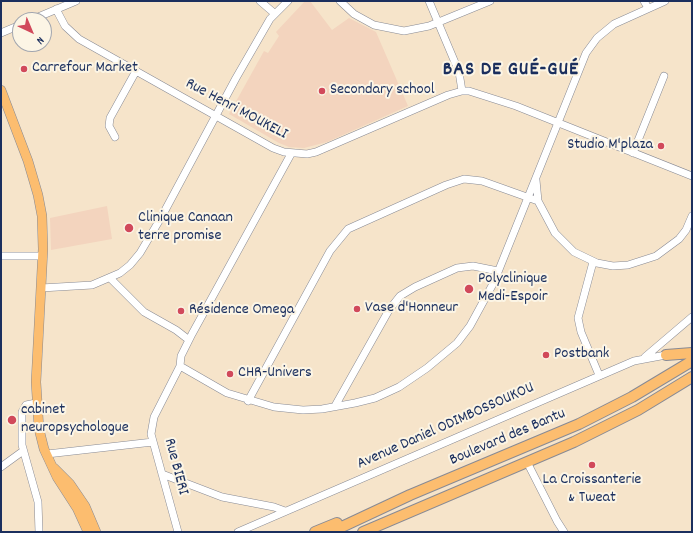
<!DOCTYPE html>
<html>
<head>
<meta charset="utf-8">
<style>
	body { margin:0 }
	#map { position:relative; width:693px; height:533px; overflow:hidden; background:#f6e4ca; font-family:Dekko,sans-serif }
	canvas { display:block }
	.frame { position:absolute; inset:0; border:2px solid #1b2f5e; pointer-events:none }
	.north { position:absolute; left:12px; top:12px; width:40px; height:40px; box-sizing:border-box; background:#fcf5e5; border:1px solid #a2a6af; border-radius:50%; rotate:136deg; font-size:11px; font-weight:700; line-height:16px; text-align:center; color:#1b2f5e }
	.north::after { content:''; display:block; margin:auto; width:14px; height:18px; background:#d1495b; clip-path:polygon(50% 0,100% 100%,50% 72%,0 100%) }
</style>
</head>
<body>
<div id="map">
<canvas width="693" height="533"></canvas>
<div class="frame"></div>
<div class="north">N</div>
</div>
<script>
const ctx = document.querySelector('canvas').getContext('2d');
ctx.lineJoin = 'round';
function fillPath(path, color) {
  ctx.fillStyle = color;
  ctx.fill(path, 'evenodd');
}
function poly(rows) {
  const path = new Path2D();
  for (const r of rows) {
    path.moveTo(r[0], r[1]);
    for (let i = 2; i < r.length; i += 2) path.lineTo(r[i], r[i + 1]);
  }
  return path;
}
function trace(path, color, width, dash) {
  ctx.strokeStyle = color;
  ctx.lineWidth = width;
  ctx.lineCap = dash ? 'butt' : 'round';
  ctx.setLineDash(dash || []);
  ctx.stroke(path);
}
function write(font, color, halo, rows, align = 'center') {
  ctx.font = font + ' Dekko,sans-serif';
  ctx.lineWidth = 4;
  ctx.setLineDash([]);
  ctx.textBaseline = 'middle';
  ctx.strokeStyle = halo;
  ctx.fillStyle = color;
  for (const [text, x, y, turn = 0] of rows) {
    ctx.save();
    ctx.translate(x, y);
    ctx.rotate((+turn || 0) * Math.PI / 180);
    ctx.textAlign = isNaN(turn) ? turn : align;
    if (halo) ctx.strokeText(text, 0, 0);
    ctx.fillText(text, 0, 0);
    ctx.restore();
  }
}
fillPath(poly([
	[305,1,310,1,332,30,349,18,376,32,408,106,327,142,304,148,289,147,279,143,229,114,264,51,268,53,279,36,276,32],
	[107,206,112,239,51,250,50,218]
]), '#f3d4be');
const minor = poly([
	[260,1,274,13],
	[340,1,354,14,374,25,404,31,429,26,490,1],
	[429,1,459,72,462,91],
	[644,1,648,8],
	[56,9,65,26,79,39,273,148,284,152,307,154,316,152,448,95,462,91,469,91,516,106,692,176],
	[31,20,76,1],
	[1,33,20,25],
	[115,137,109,126,110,118,136,71],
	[633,153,664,76],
	[291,154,192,334,181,356,180,366,227,393,274,407,303,410,322,409,355,403,375,398,399,387,427,368,457,343,470,326,494,282,586,53,597,38,614,24,665,1],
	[536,180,538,201,555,233,574,252,597,263,613,266,628,265,656,256,679,239,686,230,692,216],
	[1,256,43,256],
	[593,262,578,318,581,332,599,375],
	[110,278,144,312,176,330,189,340],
	[41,288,92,285,120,273,130,265,140,253,162,216,236,78,270,19,288,1],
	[645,357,692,317],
	[248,401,330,251,348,229,446,185,464,179,482,181,538,201],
	[36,403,26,405,22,412,22,445,38,502,39,532],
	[335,406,389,310,400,296,415,287,457,268,473,266,498,271],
	[47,454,153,442],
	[527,462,557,521,564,532],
	[1,467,23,451],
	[162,474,222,497,274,507,285,511],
	[178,532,151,434,154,417,180,366],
	[238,532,634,361,666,355]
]);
const major = poly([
	[1,90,28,161,38,195,42,216,43,249,36,382,39,429,44,449,57,477,77,508,88,532],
	[54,468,70,484,85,506,96,532]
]);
const highway = poly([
	[666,355,692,353],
	[315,532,337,523],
	[331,532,410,495,579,424,632,397,692,361],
	[363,532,574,442,638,410,692,377]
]);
trace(minor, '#888a94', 8);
trace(major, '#888a94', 10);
trace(highway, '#888a94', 12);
trace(minor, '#fff', 7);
trace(major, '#fcbd6f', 9);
trace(highway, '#fcbd6f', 10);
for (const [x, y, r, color] of [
	[24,69,4,"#d1495b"],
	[322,91,4,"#d1495b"],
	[661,146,4,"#d1495b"],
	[129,228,5,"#d1495b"],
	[469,289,5,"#d1495b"],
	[357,309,4,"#d1495b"],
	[181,311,4,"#d1495b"],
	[546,355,4,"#d1495b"],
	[230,374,4,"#d1495b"],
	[12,420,5,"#d1495b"],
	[592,465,4,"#d1495b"]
]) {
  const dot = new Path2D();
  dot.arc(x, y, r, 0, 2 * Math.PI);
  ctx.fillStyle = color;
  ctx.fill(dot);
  trace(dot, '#fcf5e5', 1.5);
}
write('16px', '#1b2f5e', '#fcf5e5', [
	["Carrefour Market",32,69],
	["Secondary school",330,91],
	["Studio M'plaza",653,146,"right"],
	["Clinique Canaan",138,219],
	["terre promise",138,237],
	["Polyclinique",478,280],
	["Medi-Espoir",478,298],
	["Vase d'Honneur",365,309],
	["Résidence Omega",189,311],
	["Postbank",554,355],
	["CHR-Univers",238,374],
	["cabinet",21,411],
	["neuropsychologue",21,429],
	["La Croissanterie",592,481,"center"],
	["& Tweat",592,499,"center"]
], 'left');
write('16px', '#1b2f5e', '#fcf5e5', [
	["Rue Henri MOUKELI",236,110,28],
	["Avenue Daniel ODIMBOSSOUKOU",446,427,-24],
	["Boulevard des Bantu",508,438,-23],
	["Rue BIERI",175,467,75]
]);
ctx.letterSpacing = '1px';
write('bold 20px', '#1b2f5e', '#fcf5e5', [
	["BAS DE GUÉ-GUÉ",511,71]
]);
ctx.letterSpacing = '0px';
</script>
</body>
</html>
